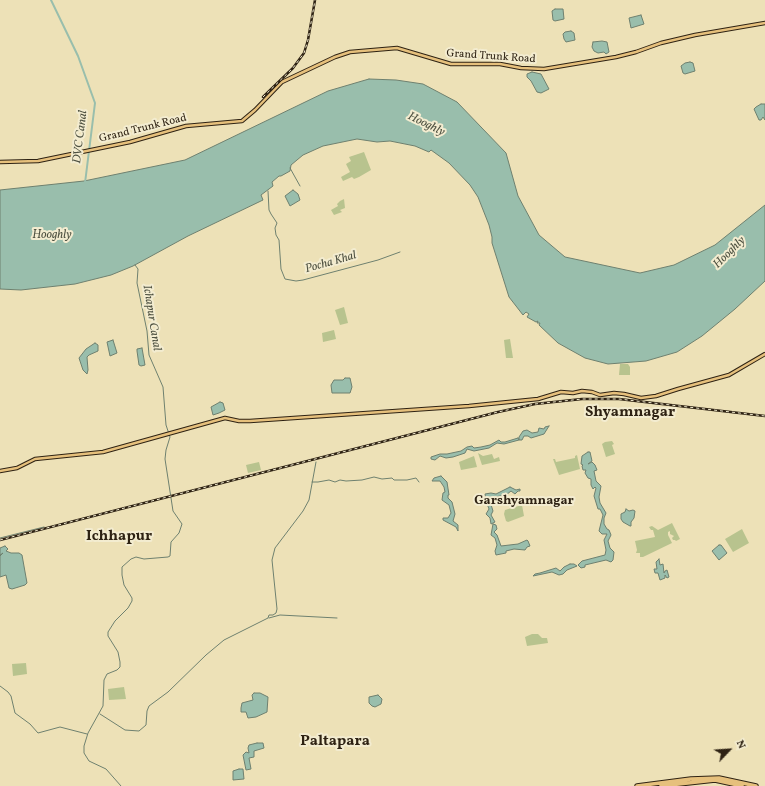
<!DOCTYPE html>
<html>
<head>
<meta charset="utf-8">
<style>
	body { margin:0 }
	#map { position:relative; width:765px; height:786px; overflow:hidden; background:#ede1b7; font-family:Vollkorn,serif }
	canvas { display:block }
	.north { position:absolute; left:709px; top:730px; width:40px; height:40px; -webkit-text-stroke:3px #f3ecd0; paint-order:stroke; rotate:65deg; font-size:11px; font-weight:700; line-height:16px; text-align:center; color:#2e2213 }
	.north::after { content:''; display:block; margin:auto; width:14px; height:18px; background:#2e2213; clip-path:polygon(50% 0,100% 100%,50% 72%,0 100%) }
</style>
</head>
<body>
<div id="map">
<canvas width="765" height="786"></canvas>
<div class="north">N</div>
</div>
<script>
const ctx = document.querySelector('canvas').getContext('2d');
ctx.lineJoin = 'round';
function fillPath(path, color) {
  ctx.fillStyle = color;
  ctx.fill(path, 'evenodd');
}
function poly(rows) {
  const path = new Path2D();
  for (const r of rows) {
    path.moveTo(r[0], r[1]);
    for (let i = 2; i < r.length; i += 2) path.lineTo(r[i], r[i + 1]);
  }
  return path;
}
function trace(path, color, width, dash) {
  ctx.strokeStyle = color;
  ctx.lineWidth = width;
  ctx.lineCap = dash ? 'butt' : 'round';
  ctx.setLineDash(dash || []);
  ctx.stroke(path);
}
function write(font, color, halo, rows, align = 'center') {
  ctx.font = font + ' Vollkorn,serif';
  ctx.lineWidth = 4;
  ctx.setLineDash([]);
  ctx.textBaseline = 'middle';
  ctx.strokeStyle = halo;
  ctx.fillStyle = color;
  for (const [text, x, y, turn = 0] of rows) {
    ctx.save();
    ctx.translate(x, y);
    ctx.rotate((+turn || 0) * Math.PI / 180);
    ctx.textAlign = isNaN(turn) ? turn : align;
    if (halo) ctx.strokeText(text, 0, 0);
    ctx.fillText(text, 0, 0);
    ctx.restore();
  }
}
fillPath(poly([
	[364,152,371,170,359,177,354,179,352,177,343,181,341,177,350,172,346,164,351,161,349,157],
	[344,199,345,208,340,210,342,212,334,215,331,210,338,206,337,204,340,201],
	[344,307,348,323,340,325,335,310],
	[334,330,336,339,323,342,322,333],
	[510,339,513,358,506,358,504,340],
	[620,364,628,364,630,367,630,375,619,375],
	[612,441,614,444,612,445,615,454,606,457,602,444,605,442],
	[478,453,483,456,492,454,494,459,499,457,500,461,482,465],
	[577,455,580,469,559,475,553,459,555,459,556,462,575,458,575,456],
	[474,456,477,467,461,470,459,462],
	[259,462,261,470,248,473,246,465],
	[522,505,524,516,508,522,506,521,504,514,505,510],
	[672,523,680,539,676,541,675,540,673,540,672,538,674,536,670,534,670,531,668,532,668,535,672,543,643,557,640,557,640,553,636,553,637,550,635,541,655,537,653,530,651,530,649,527,652,526,658,530],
	[742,529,749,543,733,552,725,539],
	[532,634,538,634,542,638,547,638,548,643,527,646,525,637],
	[26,663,27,674,13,676,12,664],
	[124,687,126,699,109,700,108,689]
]), '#b8c38e');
const water = poly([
	[555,9,563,9,564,19,555,21,553,20,552,11,555,9],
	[641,15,644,24,631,28,629,18,641,15],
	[571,31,574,33,575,40,566,42,564,39,563,34,565,32,571,31],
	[593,42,602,41,607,42,609,52,606,54,604,52,598,53,594,51,592,47,593,42],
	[690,62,693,63,695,71,685,74,683,73,681,66,685,63,690,62],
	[532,72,541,74,549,89,541,93,537,92,531,81,527,77,527,74,532,72],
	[369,79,396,80,423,84,457,102,506,153,518,196,539,235,565,257,640,273,674,265,715,245,765,205,765,281,735,309,702,336,677,352,646,361,608,364,585,358,558,343,539,325,540,323,537,323,538,321,536,322,527,317,529,314,526,312,523,315,509,297,492,243,492,237,489,225,478,197,470,185,449,163,431,150,429,152,415,146,390,141,377,142,357,139,323,146,303,155,291,165,290,171,281,176,279,176,272,182,273,186,261,195,263,200,188,236,133,266,111,275,75,284,21,290,0,289,0,190,84,181,185,160,328,91,369,79],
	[761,104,765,104,765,120,763,117,761,120,759,120,754,109,756,107,761,104],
	[293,190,298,194,300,200,290,206,285,196,293,190],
	[113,340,117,353,110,356,107,342,113,340],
	[95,343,98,345,98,351,89,355,87,357,88,370,87,374,83,370,79,358,86,349,95,343],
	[142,348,145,365,141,366,139,365,137,351,137,349,142,348],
	[345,378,350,378,352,387,350,393,332,393,331,385,334,380,343,380,345,378],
	[220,402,223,403,225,410,219,413,213,415,211,407,220,402],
	[549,426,544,434,531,438,528,436,524,436,522,440,519,440,519,437,523,431,527,430,532,433,538,432,539,428,544,429,545,427,549,426],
	[518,438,519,440,504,444,497,443,489,448,474,451,467,449,465,453,453,457,446,458,440,456,435,460,431,459,431,457,440,454,447,454,461,451,467,447,472,446,474,448,481,447,490,445,499,440,501,442,505,442,518,438],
	[588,452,590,452,592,461,588,464,592,462,595,465,597,470,594,471,596,481,601,486,599,497,600,503,606,513,604,518,604,524,607,529,609,530,611,535,608,541,610,548,614,552,613,560,611,562,606,560,585,565,585,567,581,568,578,565,582,561,605,555,606,550,604,540,607,534,602,534,599,531,603,515,600,509,598,509,594,496,596,488,595,487,593,489,591,485,591,479,588,478,585,473,586,470,583,470,582,466,583,465,581,464,582,456,588,452],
	[441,476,447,482,449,495,448,495,448,498,452,502,455,514,453,521,458,525,458,531,456,527,443,520,443,518,448,518,451,513,449,505,442,500,443,493,445,492,444,487,440,481,432,481,434,478,441,476],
	[510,487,516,490,520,489,520,491,518,491,515,494,511,491,506,495,489,498,493,511,491,515,495,522,491,524,490,518,486,514,489,509,486,501,485,494,491,493,496,494,510,487],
	[626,509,629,511,633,510,635,511,634,518,631,522,631,526,630,526,623,522,621,519,621,514,625,512,626,509],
	[493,524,496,525,497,529,494,532,497,535,501,546,518,544,527,540,528,541,530,546,527,547,525,550,514,549,506,551,506,553,496,555,495,551,497,545,495,538,491,535,493,524],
	[719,545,721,545,727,553,719,560,712,551,719,545],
	[5,546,8,549,6,551,11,553,19,553,22,555,27,583,25,585,12,589,9,588,6,575,0,577,0,556,3,553,0,555,0,548,5,546],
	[659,559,660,565,663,564,664,573,665,571,667,570,669,577,667,578,665,575,665,578,660,580,658,573,655,573,654,569,657,569,656,562,659,559],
	[570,564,574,564,577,566,567,570,563,574,559,575,552,572,533,576,535,574,540,573,556,568,560,571,564,567,570,564],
	[254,693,260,693,268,697,267,712,256,717,248,718,246,712,241,712,241,708,242,703,253,700,252,695,254,693],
	[378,695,382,699,381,704,375,707,372,706,369,703,369,697,378,695],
	[257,743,263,743,264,748,254,751,254,757,249,758,251,769,246,770,243,755,246,752,249,753,248,748,249,745,257,743],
	[239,769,243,769,244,779,233,780,233,771,239,769]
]);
fillPath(water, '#99beac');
trace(water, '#6e806f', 1);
trace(poly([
	[290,168,300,186],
	[268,191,269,210,271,214,277,223,275,228,276,235,279,240,281,269,285,279,296,281,303,280,378,260,400,252],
	[312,482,318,482,329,480,335,482,340,480,346,481,362,480,374,477,382,479,392,478,394,480,407,480,416,478,419,482],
	[0,538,44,527],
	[269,618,280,615,337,618],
	[0,686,8,692,11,696,15,713,30,724,38,733,60,727,87,734],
	[100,714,125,730,139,731,146,725,147,711,149,706,168,692,206,655,224,640,268,618,269,615,273,615,276,613,277,609,272,560,275,548,303,511,309,500,316,462],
	[121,786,106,769,89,761,84,753,84,746,88,733,103,706,104,680,107,674,117,670,120,667,120,662,118,652,108,636,108,632,115,621,128,608,132,601,132,598,124,585,122,575,122,567,131,559,136,557,144,559,168,557,170,556,171,542,179,533,182,524,173,511,165,459,166,450,170,437,166,425,163,387,149,355,147,331,137,283,138,269,135,265]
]), '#6e806f', 1);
trace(poly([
	[51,0,78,56,95,103,85,183]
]), '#99beac', 2);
const primary = poly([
	[0,162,38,161,130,142,186,126,242,121,255,110,282,82,335,57,350,52,397,48,451,64,500,64,521,68,544,69,616,57,636,52,661,43,695,35,765,23],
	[0,471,17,468,35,459,103,452,225,418,239,421,250,421,469,406,538,399,561,392,573,393,582,391,592,392,600,395,614,393,624,394,641,398,656,396,678,389,729,375,765,354]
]);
const highway = poly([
	[637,786,691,779,719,778,756,786],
	[661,786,715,780,742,786]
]);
trace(primary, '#2e2213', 4.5);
trace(highway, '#2e2213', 5.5);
trace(primary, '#e6c07c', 2.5);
trace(highway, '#e6c07c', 3.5);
const rail = poly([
	[263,97,293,68,304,53,308,40,315,0],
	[0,540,498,412,535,404,582,399,619,399,765,416]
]);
trace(rail, '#2e2213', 2.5);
trace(rail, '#f3ecd0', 1, [3]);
write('11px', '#2e2213', '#f3ecd0', [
	["Grand Trunk Road",491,57,4],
	["Grand Trunk Road",143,129,-14]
]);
write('italic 12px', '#4e5141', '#f3ecd0', [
	["Hooghly",426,125,26],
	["DVC Canal",81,137,-83],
	["Hooghly",52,236],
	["Hooghly",730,253,-45],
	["Pocha Khal",331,263,-16],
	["Ichapur Canal",151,318,81]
]);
write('bold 13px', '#2e2213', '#f3ecd0', [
	["Garshyamnagar",524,502]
]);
write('bold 15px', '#2e2213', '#f3ecd0', [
	["Shyamnagar",630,413],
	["Ichhapur",119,537],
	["Paltapara",335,742]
]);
</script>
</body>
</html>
